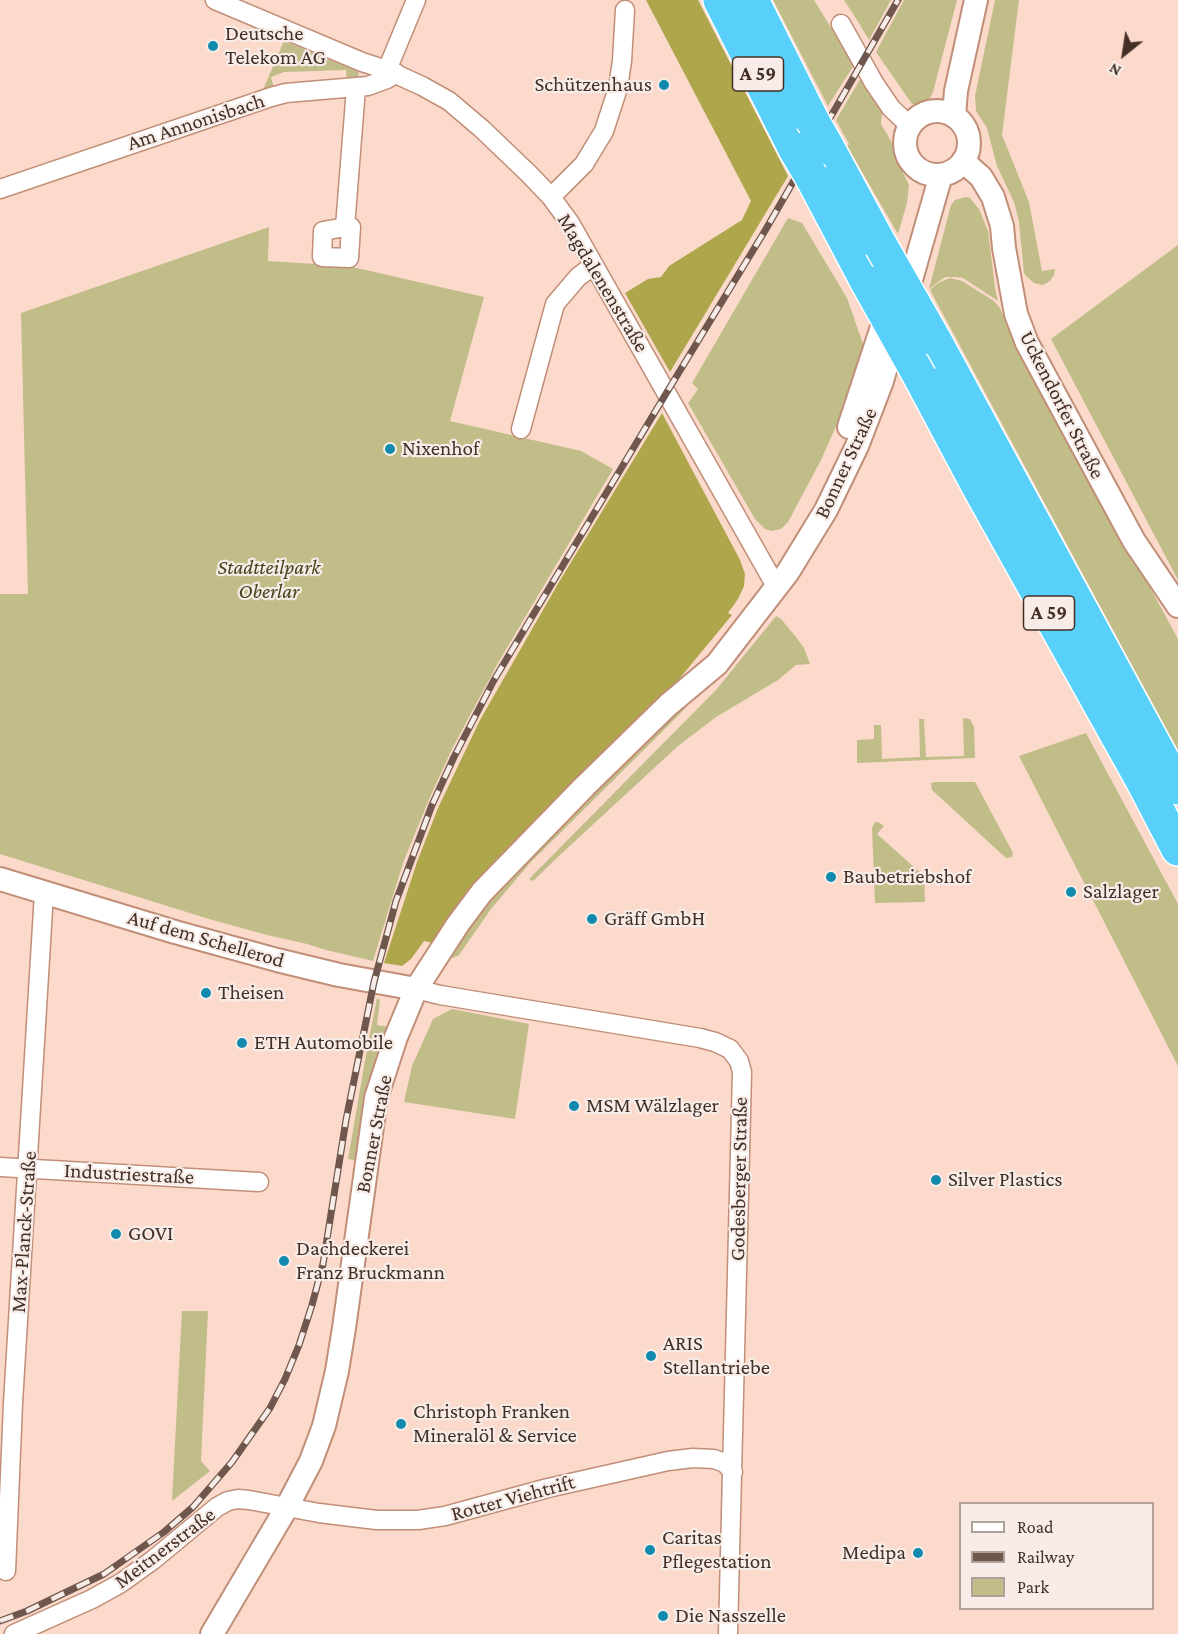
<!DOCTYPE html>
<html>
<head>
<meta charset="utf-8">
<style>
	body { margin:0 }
	#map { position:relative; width:1178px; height:1634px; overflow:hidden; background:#fbd9cb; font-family:"Crimson Pro",serif }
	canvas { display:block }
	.legend { position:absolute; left:959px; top:1502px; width:195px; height:108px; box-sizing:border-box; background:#f7ece7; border:2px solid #afa09a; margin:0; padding:8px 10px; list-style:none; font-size:18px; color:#442f26 }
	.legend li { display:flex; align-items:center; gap:12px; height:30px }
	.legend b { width:30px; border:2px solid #afa09a }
	.north { position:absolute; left:1094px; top:24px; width:60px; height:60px; -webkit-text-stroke:4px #f7ece7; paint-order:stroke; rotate:210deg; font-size:16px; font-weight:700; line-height:24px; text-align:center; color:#442f26 }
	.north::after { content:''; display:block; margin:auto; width:21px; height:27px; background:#442f26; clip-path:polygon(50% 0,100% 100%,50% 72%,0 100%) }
</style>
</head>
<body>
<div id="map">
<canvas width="1178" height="1634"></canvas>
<ul class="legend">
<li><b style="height:8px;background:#fff"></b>Road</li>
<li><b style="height:8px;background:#6f574d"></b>Railway</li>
<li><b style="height:16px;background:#c1bd88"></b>Park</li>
</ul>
<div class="north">N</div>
</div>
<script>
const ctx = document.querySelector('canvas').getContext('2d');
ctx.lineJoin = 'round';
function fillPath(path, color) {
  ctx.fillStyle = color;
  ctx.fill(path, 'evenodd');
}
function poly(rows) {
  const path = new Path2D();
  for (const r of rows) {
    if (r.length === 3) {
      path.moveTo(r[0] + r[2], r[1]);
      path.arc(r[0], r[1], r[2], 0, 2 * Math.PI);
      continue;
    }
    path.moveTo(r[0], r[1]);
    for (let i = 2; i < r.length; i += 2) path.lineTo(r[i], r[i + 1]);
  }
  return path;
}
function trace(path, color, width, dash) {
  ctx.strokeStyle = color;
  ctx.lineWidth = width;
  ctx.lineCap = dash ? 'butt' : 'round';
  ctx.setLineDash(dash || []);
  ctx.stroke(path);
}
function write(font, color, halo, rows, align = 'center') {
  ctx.font = font + ' "Crimson Pro",serif';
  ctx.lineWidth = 4.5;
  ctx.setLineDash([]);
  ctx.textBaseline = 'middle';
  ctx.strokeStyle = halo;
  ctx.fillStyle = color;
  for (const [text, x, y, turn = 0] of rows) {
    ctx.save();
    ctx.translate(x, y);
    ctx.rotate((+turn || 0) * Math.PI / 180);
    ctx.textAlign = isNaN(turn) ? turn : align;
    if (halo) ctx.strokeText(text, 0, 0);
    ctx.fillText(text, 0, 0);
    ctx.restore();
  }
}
fillPath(poly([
	[773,0,814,0,854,65,828,106],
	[844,0,891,0,869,40,857,20],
	[904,0,957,0,933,92,930,98,921,105,912,104,876,52],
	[995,0,1019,0,1002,135,1029,202,1042,271,1055,269,1054,275,1050,281,1043,285,1034,283,1026,276,1024,273,1019,222,1014,202,997,166,987,128,976,111,975,96],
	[284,41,359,72,357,82,347,82,346,70,284,72,271,77,274,88,262,92],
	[862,76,882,113,881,124,891,141,897,161,909,185,907,203,898,234,847,146,849,144,836,120],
	[966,197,970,198,979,209,988,231,995,288,998,301,963,278,956,277,945,277,929,289,951,205,955,200],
	[788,218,802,223,847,298,863,344,867,347,854,386,821,460,788,522,781,529,772,531,765,529,755,519,688,403,698,389,692,383],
	[269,227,268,261,348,266,484,297,450,421,581,451,613,469,498,663,453,747,430,797,403,863,373,961,326,950,307,944,267,935,209,919,0,854,0,594,28,594,21,313],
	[1178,245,1178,580,1051,339],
	[950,278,962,281,994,301,1000,308,1017,352,1029,373,1034,374,1178,639,1178,751,930,290,938,283],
	[776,616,781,619,796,637,804,648,810,664,796,665,778,680,716,717,678,746,561,854,533,881,529,879,716,690],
	[689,701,688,705,679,715,530,863,491,909,459,955,453,958,452,956,454,951,485,905,643,741],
	[963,718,970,719,974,727,975,758,857,763,857,740,874,739,874,725,881,725,882,759,920,757,919,719,924,719,926,757,964,756],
	[1086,733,1178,904,1178,1066,1019,756],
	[935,782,975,782,1013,853,1012,857,1006,858,932,790,931,783],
	[875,822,878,822,884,826,877,834,924,876,925,902,875,903,872,828],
	[377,998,380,1000,377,1025,389,1027,360,1161,348,1159,366,1055],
	[452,1009,529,1024,515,1119,404,1102,412,1066,433,1019],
	[182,1311,208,1311,201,1461,210,1471,172,1501]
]), '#c1bd88');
fillPath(poly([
	[646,0,698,0,788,176,670,372,625,293,648,279,661,277,669,266,742,220,751,201],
	[662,413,740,560,745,574,744,586,738,599,728,613,732,615,675,684,459,906,432,943,424,941,411,959,402,966,384,963,417,862,438,808,480,720,559,582]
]), '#ada64b');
const minor = poly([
	[215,0,362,62,387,70,422,86,449,101,482,129,529,174,551,197,570,223,777,588],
	[841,24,874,83,891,108,910,126],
	[387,70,416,0],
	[0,189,271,97,286,93,368,86,387,79,396,73],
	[551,197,584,164,604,131,618,88,622,61,625,10],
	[345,227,356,88],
	[345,227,351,227,349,258,322,257,323,231,345,227],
	[521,429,555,304,578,277,594,265],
	[416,989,440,995,700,1038,715,1042,730,1049,739,1061,742,1072,728,1634],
	[0,1167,259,1182],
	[6,1571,13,1403,44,893],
	[14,1634,92,1599,121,1583,153,1560,217,1507,228,1501,238,1499,249,1500,319,1513,360,1518,377,1520,418,1520,445,1516,548,1488,668,1461,693,1458,714,1459,725,1463,733,1472]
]);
const tertiary = poly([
	[937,143,32],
	[954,116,956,91,976,0],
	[963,161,981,177,993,197,1002,226,1004,248,1016,314,1027,343,1134,541,1178,606],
	[849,427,882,327],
	[0,879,175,932,277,960,339,975,416,989],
	[212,1634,287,1507,311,1461,324,1426,337,1371,344,1328,376,1098,396,1037,416,989,458,924,482,892,585,786,668,705,717,664,788,572,826,510,857,446,882,381,941,175]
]);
const motorway = poly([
	[720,0,795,149],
	[752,0,812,120],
	[828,148,881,246],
	[811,176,867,282],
	[934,339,1178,788],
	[920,377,978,486,1143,782,1178,849]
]);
trace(minor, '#c18e77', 21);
trace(tertiary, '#c18e77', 26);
trace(motorway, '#fff', 36);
trace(minor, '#fff', 18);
trace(tertiary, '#fff', 22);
trace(motorway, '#59d0fa', 33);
const rail = poly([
	[0,1621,27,1611,104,1574,164,1532,193,1507,232,1462,270,1408,285,1379,299,1345,312,1305,323,1264,346,1120,374,982,396,901,432,805,454,757,494,680,667,392,766,229,898,0]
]);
trace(rail, '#6f574d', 7);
trace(rail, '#f7ece7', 4.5, [14]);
const motorwayBridge = poly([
	[812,120,828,148],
	[795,149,811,176],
	[881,246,934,339],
	[867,282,920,377]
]);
trace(motorwayBridge, '#fff', 36, []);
trace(motorwayBridge, '#59d0fa', 33);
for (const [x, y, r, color] of [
	[213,46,6,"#128aae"],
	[664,85,6,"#128aae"],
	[390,449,6,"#128aae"],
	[831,877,6,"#128aae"],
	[1071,892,6,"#128aae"],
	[592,919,6,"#128aae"],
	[206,993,6,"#128aae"],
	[242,1043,6,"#128aae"],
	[574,1106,6,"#128aae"],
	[936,1180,6,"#128aae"],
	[116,1234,6,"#128aae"],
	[284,1261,6,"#128aae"],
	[651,1356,6,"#128aae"],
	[401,1424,6,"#128aae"],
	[650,1550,6,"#128aae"],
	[918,1553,6,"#128aae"],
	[663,1616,6,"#128aae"]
]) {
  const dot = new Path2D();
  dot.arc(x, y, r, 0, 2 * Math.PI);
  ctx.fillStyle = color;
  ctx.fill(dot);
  trace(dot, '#f7ece7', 2);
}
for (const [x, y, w] of [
	[758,74,51],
	[1049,613,51]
]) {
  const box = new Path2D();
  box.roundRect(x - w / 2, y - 17, w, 34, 4.5);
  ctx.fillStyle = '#f7ece7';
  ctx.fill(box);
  trace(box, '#442f26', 1.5);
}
write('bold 20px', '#442f26', null, [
	["A 59",758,74],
	["A 59",1049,613]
]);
write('21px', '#442f26', '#f7ece7', [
	["Deutsche",225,34],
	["Telekom AG",225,58],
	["Schützenhaus",652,85,"right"],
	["Nixenhof",402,449],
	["Baubetriebshof",843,877],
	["Salzlager",1083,892],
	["Gräff GmbH",604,919],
	["Theisen",218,993],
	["ETH Automobile",254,1043],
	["MSM Wälzlager",586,1106],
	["Silver Plastics",948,1180],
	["GOVI",128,1234],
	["Dachdeckerei",296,1249],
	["Franz Bruckmann",296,1273],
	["ARIS",663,1344],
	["Stellantriebe",663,1368],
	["Christoph Franken",413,1412],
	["Mineralöl & Service",413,1436],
	["Caritas",662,1538],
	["Pflegestation",662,1562],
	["Medipa",906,1553,"right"],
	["Die Nasszelle",675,1616]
], 'left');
write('21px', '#442f26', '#f7ece7', [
	["Am Annonisbach",196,122,-18],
	["Magdalenenstraße",603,283,59],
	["Uckendorfer Straße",1062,405,63],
	["Bonner Straße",846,463,-65],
	["Auf dem Schellerod",206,939,16],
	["Bonner Straße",374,1134,-79],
	["Industriestraße",129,1174,3],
	["Godesberger Straße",739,1179,-89],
	["Max-Planck-Straße",24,1232,-86],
	["Rotter Viehtrift",513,1498,-15],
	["Meitnerstraße",165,1548,-37]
]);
write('italic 21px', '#47441d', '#f7ece7', [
	["Stadtteilpark",269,568],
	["Oberlar",269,592]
]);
</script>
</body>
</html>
